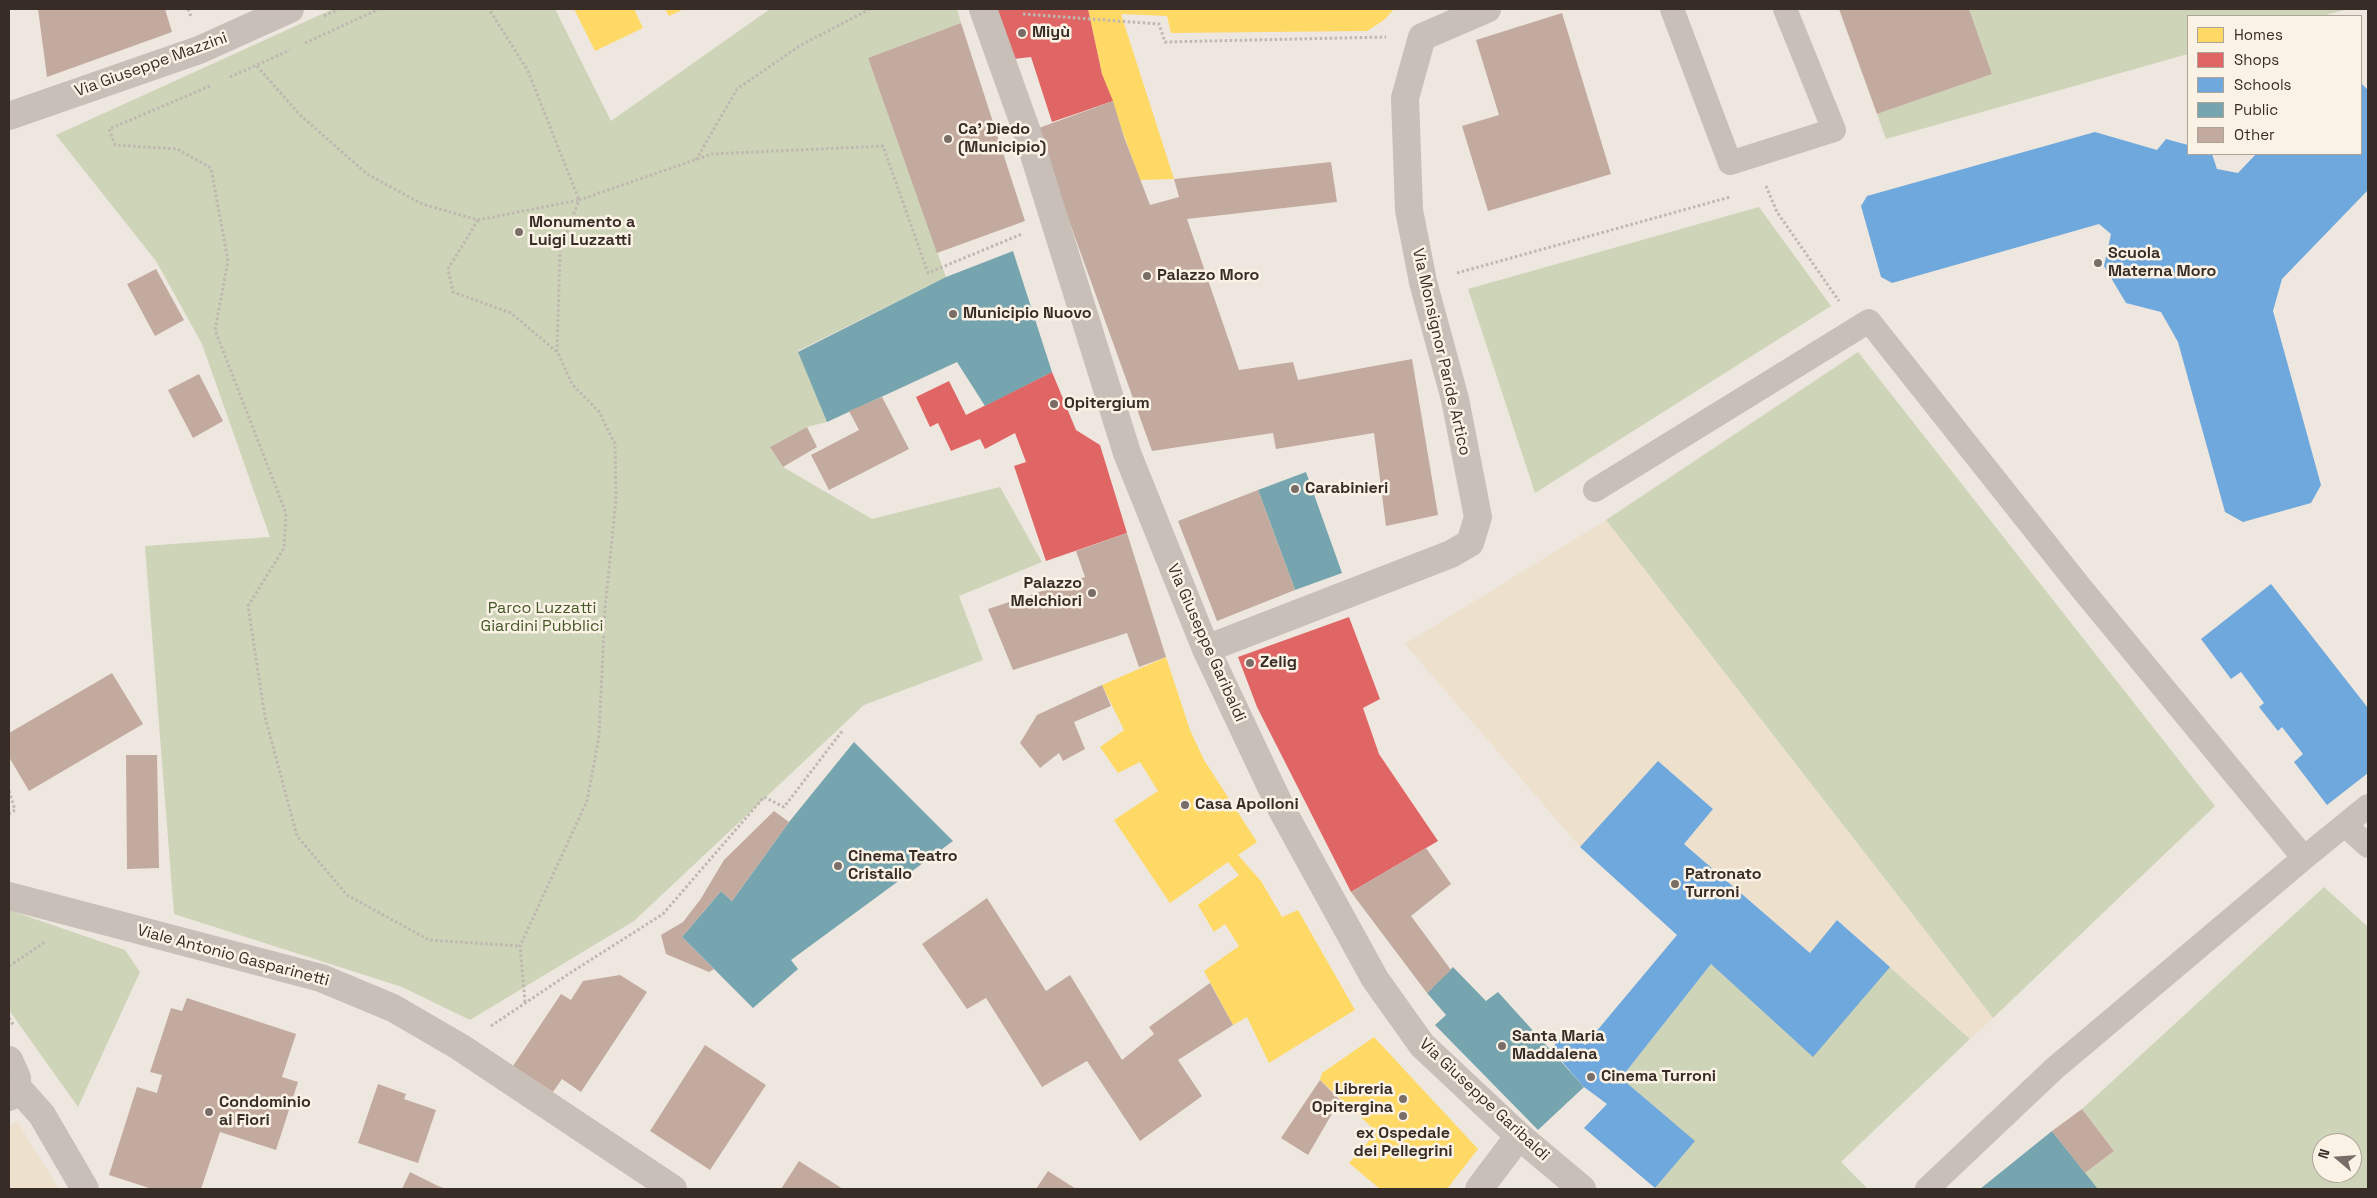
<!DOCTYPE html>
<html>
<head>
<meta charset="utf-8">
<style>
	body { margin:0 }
	#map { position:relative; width:2377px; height:1198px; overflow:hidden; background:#eee7df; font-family:"Space Grotesk",sans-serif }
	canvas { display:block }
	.frame { position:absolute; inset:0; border:10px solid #382c26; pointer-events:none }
	.legend { position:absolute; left:2187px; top:15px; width:175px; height:140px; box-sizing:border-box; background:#fbf2e6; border:1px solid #ada399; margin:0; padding:6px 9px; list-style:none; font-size:15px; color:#382c26 }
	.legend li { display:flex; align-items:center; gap:10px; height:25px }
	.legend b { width:25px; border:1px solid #ada399 }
	.north { position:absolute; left:2312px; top:1133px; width:50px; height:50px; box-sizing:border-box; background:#fbf2e6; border:1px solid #ada399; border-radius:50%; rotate:288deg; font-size:14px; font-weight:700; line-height:20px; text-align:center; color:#382c26 }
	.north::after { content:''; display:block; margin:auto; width:18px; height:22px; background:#786d67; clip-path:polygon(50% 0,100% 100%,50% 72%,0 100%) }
</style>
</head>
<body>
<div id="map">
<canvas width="2377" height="1198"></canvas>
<div class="frame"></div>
<ul class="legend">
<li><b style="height:14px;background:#ffd966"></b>Homes</li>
<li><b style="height:14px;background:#e06666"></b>Shops</li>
<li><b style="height:14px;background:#6fa8dc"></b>Schools</li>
<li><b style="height:14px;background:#76a5af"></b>Public</li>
<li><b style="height:14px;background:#c3aa9f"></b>Other</li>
</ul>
<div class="north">N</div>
</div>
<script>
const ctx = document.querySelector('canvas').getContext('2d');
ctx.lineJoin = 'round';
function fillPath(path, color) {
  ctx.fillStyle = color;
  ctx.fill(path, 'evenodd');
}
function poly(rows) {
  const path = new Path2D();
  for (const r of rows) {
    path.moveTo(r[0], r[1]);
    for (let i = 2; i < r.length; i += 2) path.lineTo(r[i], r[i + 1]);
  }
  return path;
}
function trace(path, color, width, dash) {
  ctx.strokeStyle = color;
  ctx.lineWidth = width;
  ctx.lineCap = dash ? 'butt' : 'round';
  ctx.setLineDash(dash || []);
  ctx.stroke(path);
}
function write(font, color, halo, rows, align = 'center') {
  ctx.font = font + ' "Space Grotesk",sans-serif';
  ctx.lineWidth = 5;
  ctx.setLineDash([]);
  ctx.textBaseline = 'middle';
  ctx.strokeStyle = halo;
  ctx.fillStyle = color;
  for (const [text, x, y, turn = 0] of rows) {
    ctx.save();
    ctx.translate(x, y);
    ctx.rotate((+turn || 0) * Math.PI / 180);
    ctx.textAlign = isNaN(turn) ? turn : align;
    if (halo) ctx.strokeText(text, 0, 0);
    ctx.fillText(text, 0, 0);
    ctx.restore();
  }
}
fillPath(poly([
	[333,9,555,9,611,121,770,9,957,9,961,23,868,58,946,277,798,351,827,422,807,427,770,447,783,467,872,519,1000,487,1042,562,959,596,983,660,864,705,634,921,470,1020,402,987,174,914,145,546,270,537,202,344,156,261,56,135],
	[1969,9,2348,9,2322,16,2188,16,2188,54,1886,139,1877,114,1992,74],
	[1759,207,1831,306,1535,493,1468,289],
	[1858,352,2215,806,1993,1018,1606,520],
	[2324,887,2368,927,2368,1189,2098,1189,2085,1173,2114,1151,2082,1109],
	[2322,1143,2352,1143,2352,1173,2322,1173],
	[9,910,125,950,140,972,78,1107,9,1010],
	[1711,964,1890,967,1970,1039,1841,1162,1868,1189,1655,1188,1694,1141,1621,1078]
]), '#ced4b8');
fillPath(poly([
	[1606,520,1993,1018,1970,1039,1838,920,1810,953,1684,844,1713,809,1658,762,1580,847,1405,644],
	[17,1121,59,1189,9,1189,9,1127]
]), '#ede0cd');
fillPath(poly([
	[574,9,634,9,643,28,595,51],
	[665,9,684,9,669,16],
	[1088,9,1394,9,1384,20,1367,31,1171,33,1167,16,1121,14,1174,179,1140,180,1102,74],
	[1166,657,1190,730,1204,760,1257,842,1238,855,1261,881,1282,917,1298,910,1355,1010,1269,1063,1247,1017,1233,1025,1204,971,1239,946,1225,924,1214,932,1198,905,1239,875,1228,862,1170,903,1114,820,1158,791,1140,762,1118,773,1100,747,1124,730,1102,685],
	[1374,1037,1478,1149,1447,1189,1380,1189,1349,1163,1377,1132,1320,1080,1322,1073]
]), '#ffd966');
fillPath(poly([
	[997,9,1088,9,1102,74,1113,101,1052,122,1031,57,1013,59],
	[1052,372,1076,430,1100,445,1127,533,1046,561,1014,466,1026,462,1015,433,985,449,980,439,951,451,938,423,930,427,916,397,949,381,966,415],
	[1349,617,1380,699,1363,708,1379,754,1438,841,1351,892,1257,707,1238,657]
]), '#e06666');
fillPath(poly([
	[2361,83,2368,90,2368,190,2282,279,2273,311,2321,485,2311,503,2243,522,2225,512,2178,342,2161,312,2126,303,2104,266,2111,234,2099,224,1892,283,1881,277,1861,206,1867,196,2095,132,2157,150,2166,139,2188,145,2188,154,2212,154,2217,169,2238,173,2256,154,2361,154],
	[2271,584,2368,708,2368,773,2327,805,2294,762,2303,754,2282,727,2278,731,2259,707,2264,703,2241,672,2231,679,2201,639],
	[1658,761,1713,809,1684,844,1810,953,1837,920,1890,967,1813,1057,1711,964,1621,1078,1695,1141,1655,1188,1584,1128,1607,1104,1584,1087,1551,1049,1568,1030,1585,1045,1677,935,1580,847]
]), '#6fa8dc');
fillPath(poly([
	[1013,251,1052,372,985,406,957,362,827,422,798,352,946,277],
	[1306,472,1342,573,1295,590,1258,490],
	[854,742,953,841,791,960,798,969,753,1008,682,937,721,891,732,901,789,822],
	[1453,967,1486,1001,1498,992,1584,1087,1538,1130,1435,1025,1446,1015,1427,993],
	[2052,1131,2098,1189,1980,1189]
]), '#76a5af');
fillPath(poly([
	[38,9,165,9,172,32,47,77],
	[1839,9,1969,9,1992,74,1877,114],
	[1562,13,1611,174,1488,211,1462,126,1499,115,1476,40],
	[961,23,1025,221,937,253,868,58],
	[1113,101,1124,137,1150,205,1179,197,1174,179,1331,162,1337,202,1187,219,1239,370,1293,362,1298,380,1412,359,1438,515,1386,526,1374,433,1276,449,1273,433,1152,451,1036,129],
	[156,269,184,320,155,336,127,284],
	[199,374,223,421,193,438,168,390],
	[882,397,909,449,829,490,811,455,859,430,849,411],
	[807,427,817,447,783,467,770,447],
	[1258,490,1295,590,1217,621,1178,521],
	[1127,533,1166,657,1139,667,1127,633,1013,670,988,609,1085,577,1076,551],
	[112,673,143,724,29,791,9,757,9,733],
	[1102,685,1111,706,1074,722,1085,749,1063,761,1059,753,1040,768,1020,743,1037,715],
	[126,755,157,755,159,868,127,869],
	[774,811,789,822,732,901,721,891,682,937,714,969,709,972,666,954,661,935,683,922,700,900,724,860],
	[1426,848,1451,884,1411,916,1451,970,1427,993,1351,892],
	[987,898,1046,991,1070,975,1122,1060,1154,1034,1149,1027,1210,983,1233,1025,1178,1060,1202,1096,1140,1141,1087,1061,1042,1087,986,998,967,1009,922,944],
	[620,975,647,992,581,1092,562,1079,553,1092,513,1066,561,994,571,1000,583,981],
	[187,998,296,1034,282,1077,298,1082,276,1150,220,1132,201,1189,152,1189,109,1175,137,1087,157,1093,162,1075,150,1072,171,1008,182,1011],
	[705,1045,766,1085,710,1170,650,1131],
	[1320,1080,1340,1100,1308,1155,1281,1138],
	[378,1084,406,1094,404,1099,436,1110,418,1163,358,1143],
	[2082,1109,2114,1151,2085,1173,2052,1131],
	[799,1161,843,1189,781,1189],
	[1048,1171,1076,1189,1036,1189],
	[410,1172,438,1186,446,1189,402,1189]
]), '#c3aa9f');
trace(poly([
	[188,9,191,17],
	[1023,14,1159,24,1165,42,1386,37],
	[324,16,339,9],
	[305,43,379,9],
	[257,66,300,115,367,174,422,204,478,220,579,200,528,71,489,9],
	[230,77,290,50],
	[210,86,109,129,115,145,177,149,211,168,228,261,215,330,286,513,284,548,248,606,265,717,297,836,347,895,429,940,520,946],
	[696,160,737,89,801,45,870,9],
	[1766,186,1777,212,1839,301],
	[478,220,448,269,453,292,511,313,556,351],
	[1457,273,1730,197],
	[9,791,15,810,9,814],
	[9,966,45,942],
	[525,1002,520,946,587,801,599,736,605,609,616,499,615,444,599,412,572,384,557,351,560,251,579,200,712,154,883,146,928,273,1022,234],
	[9,1018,14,1026],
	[491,1026,570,973,663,914,764,797,784,807,843,730]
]), '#bfb8b1', 3, [2.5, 2.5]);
trace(poly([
	[1672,9,1730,163,1834,130,1785,9],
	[1595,490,1869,321,2081,588,2304,858,2055,1068,1927,1189],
	[2345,825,2368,846],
	[2304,858,2368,806]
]), '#c7bfb8', 24);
trace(poly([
	[1206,649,1451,554,1470,543,1478,517,1455,399,1423,282,1409,210,1405,98,1422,37,1487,9],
	[9,896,321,978,393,1008,460,1047,673,1189],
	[9,1060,17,1078,17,1087,9,1097]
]), '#c7bfb8', 28);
trace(poly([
	[983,9,1026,129,1127,453,1206,649,1282,810,1375,979,1422,1045,1519,1136,1582,1189],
	[9,116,199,50,290,9],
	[17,1087,42,1115,85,1189],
	[1479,1189,1519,1136]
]), '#c7bfb8', 28);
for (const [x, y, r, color] of [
	[1022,33,5,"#786d67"],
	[948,139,5,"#786d67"],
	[519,232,5,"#786d67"],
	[2098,263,5,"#786d67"],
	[1147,276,5,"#786d67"],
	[953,314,5,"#786d67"],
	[1054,404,5,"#786d67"],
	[1295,489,5,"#786d67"],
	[1092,593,5,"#786d67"],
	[1250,663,5,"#786d67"],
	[1185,805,5,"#786d67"],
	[838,866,5,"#786d67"],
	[1675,884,5,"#786d67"],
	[1502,1046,5,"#786d67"],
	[1591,1077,5,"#786d67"],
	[1403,1099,5,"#786d67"],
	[209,1112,5,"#786d67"],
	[1403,1116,5,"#786d67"]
]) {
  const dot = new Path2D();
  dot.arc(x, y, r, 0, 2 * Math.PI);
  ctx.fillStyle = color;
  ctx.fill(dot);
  trace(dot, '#fbf2e6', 2);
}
write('bold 16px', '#382c26', '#fbf2e6', [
	["Miyù",1032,33],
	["Ca' Diedo",958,130],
	["(Municipio)",958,148],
	["Monumento a",529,223],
	["Luigi Luzzatti",529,241],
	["Scuola",2108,254],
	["Materna Moro",2108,272],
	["Palazzo Moro",1157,276],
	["Municipio Nuovo",963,314],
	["Opitergium",1064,404],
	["Carabinieri",1305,489],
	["Palazzo",1082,584,"right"],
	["Melchiori",1082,602,"right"],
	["Zelig",1260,663],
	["Casa Apolloni",1195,805],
	["Cinema Teatro",848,857],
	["Cristallo",848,875],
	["Patronato",1685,875],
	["Turroni",1685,893],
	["Santa Maria",1512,1037],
	["Maddalena",1512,1055],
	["Cinema Turroni",1601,1077],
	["Libreria",1393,1090,"right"],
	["Opitergina",1393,1108,"right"],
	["Condominio",219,1103],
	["ai Fiori",219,1121],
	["ex Ospedale",1403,1134,"center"],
	["dei Pellegrini",1403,1152,"center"]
], 'left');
write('16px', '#382c26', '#fbf2e6', [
	["Via Giuseppe Mazzini",151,65,-20],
	["Via Monsignor Paride Artico",1441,352,77],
	["Via Giuseppe Garibaldi",1206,643,66],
	["Viale Antonio Gasparinetti",233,956,15],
	["Via Giuseppe Garibaldi",1484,1100,43]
]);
write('16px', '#455828', '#fbf2e6', [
	["Parco Luzzatti",542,609],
	["Giardini Pubblici",542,627]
]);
</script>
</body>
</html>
